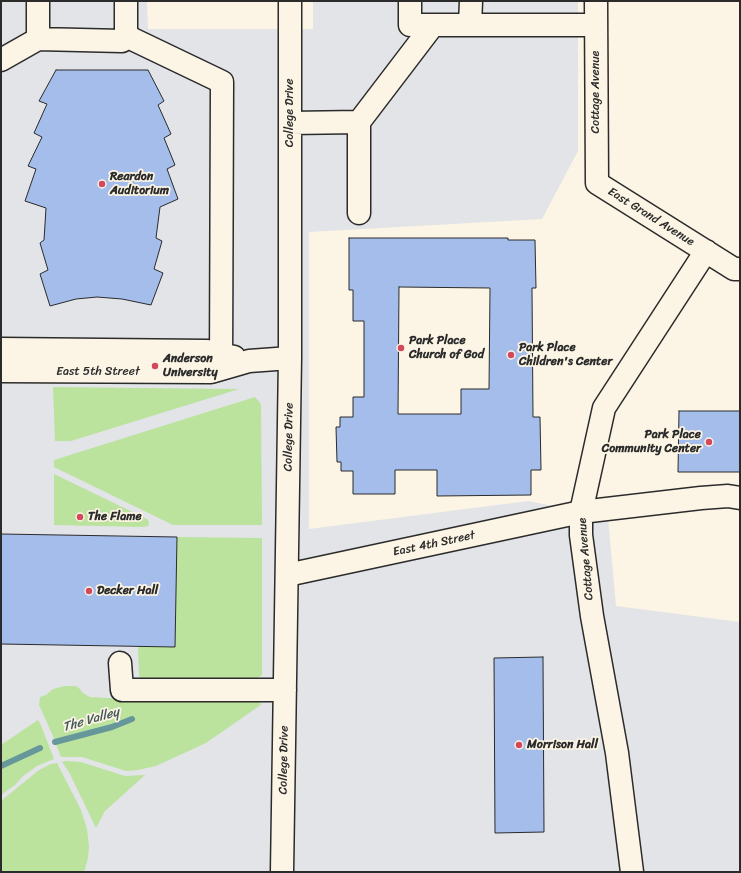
<!DOCTYPE html>
<html>
<head>
<meta charset="utf-8">
<style>
	body { margin:0 }
	#map { position:relative; width:741px; height:873px; overflow:hidden; background:#fcf5e5; font-family:Sriracha,sans-serif }
	canvas { display:block }
	.frame { position:absolute; inset:0; border:2px solid #2b2b2b; pointer-events:none }
</style>
</head>
<body>
<div id="map">
<canvas width="741" height="873"></canvas>
<div class="frame"></div>
</div>
<script>
const ctx = document.querySelector('canvas').getContext('2d');
ctx.lineJoin = 'round';
function fillPath(path, color) {
  ctx.fillStyle = color;
  ctx.fill(path, 'evenodd');
}
function poly(rows) {
  const path = new Path2D();
  for (const r of rows) {
    path.moveTo(r[0], r[1]);
    for (let i = 2; i < r.length; i += 2) path.lineTo(r[i], r[i + 1]);
  }
  return path;
}
function trace(path, color, width, dash) {
  ctx.strokeStyle = color;
  ctx.lineWidth = width;
  ctx.lineCap = dash ? 'butt' : 'round';
  ctx.setLineDash(dash || []);
  ctx.stroke(path);
}
function write(font, color, halo, rows, align = 'center') {
  ctx.font = font + ' Sriracha,sans-serif';
  ctx.lineWidth = 3.5;
  ctx.setLineDash([]);
  ctx.textBaseline = 'middle';
  ctx.strokeStyle = halo;
  ctx.fillStyle = color;
  for (const [text, x, y, turn = 0] of rows) {
    ctx.save();
    ctx.translate(x, y);
    ctx.rotate((+turn || 0) * Math.PI / 180);
    ctx.textAlign = isNaN(turn) ? turn : align;
    if (halo) ctx.strokeText(text, 0, 0);
    ctx.fillText(text, 0, 0);
    ctx.restore();
  }
}
fillPath(poly([
	[1,1,147,1,148,29,313,29,313,1,578,1,578,151,542,219,309,232,309,529,528,501,608,517,616,606,740,622,740,872,1,872]
]), '#e2e4e7');
fillPath(poly([
	[53,387,235,389,239,389,71,441,55,441],
	[255,397,261,404,262,525,173,525,54,467,54,460],
	[54,474,147,519,149,522,148,526,142,527,54,525],
	[177,537,262,538,262,675,254,681,145,683,139,676,138,646,175,647],
	[65,686,76,686,79,688,83,693,90,697,163,701,254,700,262,704,206,743,156,766,138,770,126,771,82,757,61,757,53,736,39,705,40,697,46,695,53,689],
	[38,720,40,723,54,759,37,766,23,776,15,785,1,795,1,745],
	[66,761,81,762,125,776,145,775,105,811,96,828,69,772,62,762],
	[57,763,81,810,87,829,89,847,88,858,85,869,83,872,1,872,1,801,39,770,51,764]
]), '#bbe39e');
trace(poly([
	[55,742,112,727,132,719],
	[1,766,40,748]
]), '#66979a', 6);
const building = poly([
	[56,70,148,70,164,101,158,105,171,134,164,138,175,165,167,169,178,199,160,207,156,238,162,241,154,269,163,273,151,305,122,299,97,297,76,299,50,306,40,274,48,270,40,243,44,240,46,208,25,201,36,169,28,166,42,137,34,133,47,104,39,101,56,70],
	[349,238,508,238,508,240,535,240,536,288,532,288,533,417,540,417,541,470,531,470,531,495,437,496,437,470,395,470,395,494,353,494,353,471,341,471,341,462,337,462,336,427,340,427,340,417,353,417,353,397,364,397,364,321,353,321,353,290,349,290,349,238],
	[399,287,490,288,489,389,461,389,461,414,398,414,399,287],
	[679,411,740,411,740,472,678,472,679,411],
	[1,534,177,537,175,647,1,644,1,534],
	[543,657,544,832,495,833,494,658,543,657]
]);
fillPath(building, '#a4bdeb');
trace(building, '#2b2b2b', 1);
const minor = poly([
	[38,1,38,39,122,41,126,36,126,1],
	[410,1,410,25,470,25],
	[471,1,470,25,596,25],
	[596,1,597,183,734,269,740,269],
	[126,36,222,82,221,369],
	[1,60,38,39],
	[290,123,359,122],
	[359,213,359,122,433,25],
	[1,349,207,351,234,357],
	[1,371,211,372,249,361,290,358],
	[287,575,581,512,701,498,728,496,740,498],
	[120,663,122,690,285,690],
	[282,872,290,358,290,1],
	[632,872,617,753,592,616,581,535,581,512,604,408,706,251]
]);
trace(minor, '#2b2b2b', 25);
trace(minor, '#fcf5e5', 22);
for (const [x, y, r, color] of [
	[102,184,4,"#d1495b"],
	[401,348,4,"#d1495b"],
	[511,355,4,"#d1495b"],
	[155,366,4,"#d1495b"],
	[709,442,4,"#d1495b"],
	[80,517,4,"#d1495b"],
	[89,591,4,"#d1495b"],
	[519,745,4,"#d1495b"]
]) {
  const dot = new Path2D();
  dot.arc(x, y, r, 0, 2 * Math.PI);
  ctx.fillStyle = color;
  ctx.fill(dot);
  trace(dot, '#fcf5e5', 1.5);
}
write('12px', '#2b2b2b', '#fcf5e5', [
	["Cottage Avenue",596,92,-90],
	["College Drive",290,113,-90],
	["East Grand Avenue",651,217,32],
	["East 5th Street",98,372],
	["College Drive",289,437,-89],
	["East 4th Street",434,544,-12],
	["Cottage Avenue",586,559,-95],
	["College Drive",284,760,-89]
]);
write('bold 12px', '#2b2b2b', '#fcf5e5', [
	["Reardon",110,177],
	["Auditorium",110,191],
	["Park Place",409,341],
	["Church of God",409,355],
	["Park Place",519,348],
	["Children's Center",519,362],
	["Anderson",163,359],
	["University",163,373],
	["Park Place",701,435,"right"],
	["Community Center",701,449,"right"],
	["The Flame",88,517],
	["Decker Hall",97,591],
	["Morrison Hall",527,745]
], 'left');
write('italic 13px', '#445859', '#fcf5e5', [
	["The Valley",91,720,-16]
]);
</script>
</body>
</html>
